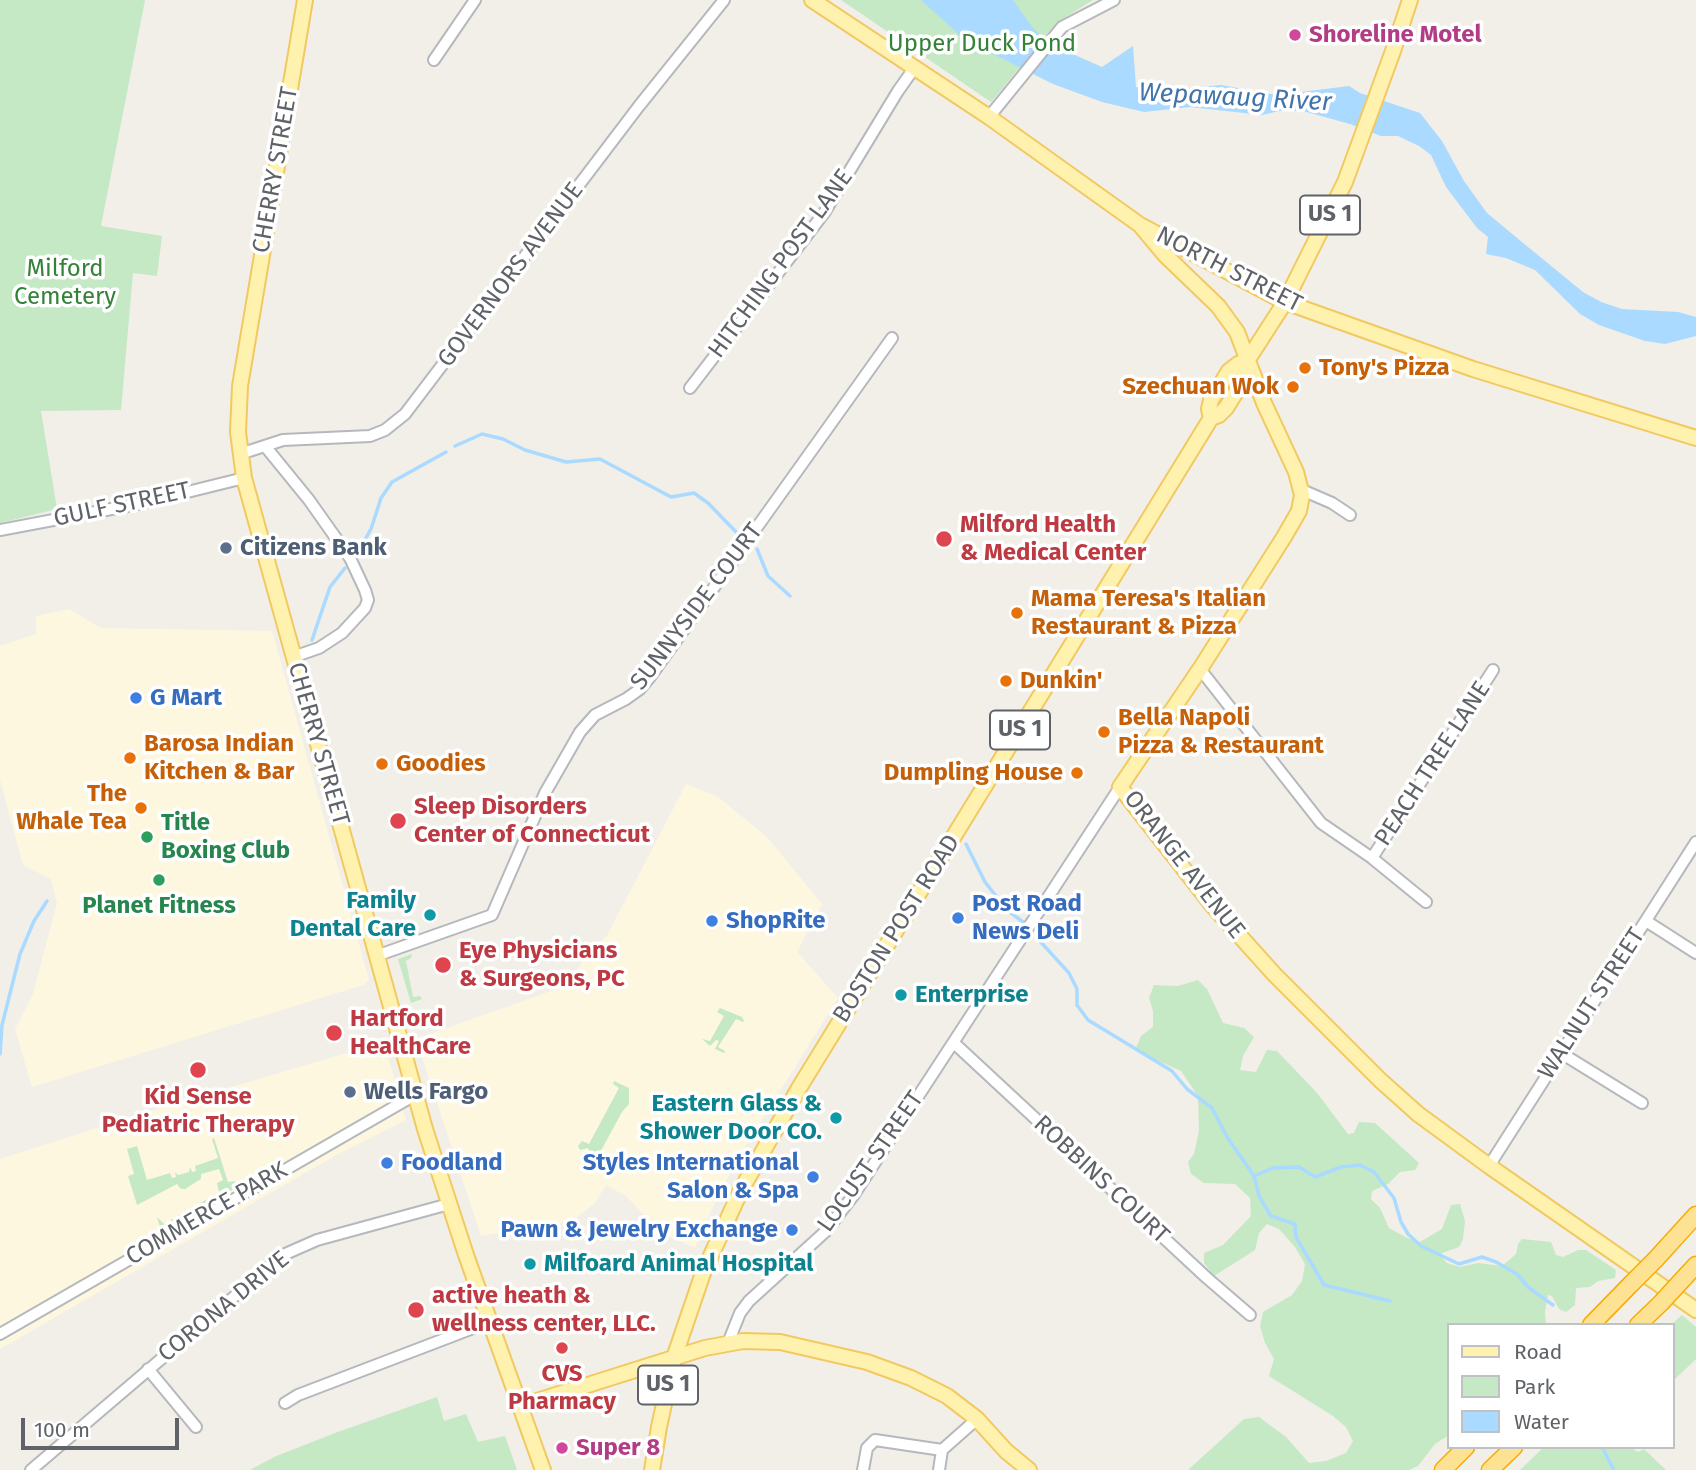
<!DOCTYPE html>
<html>
<head>
<meta charset="utf-8">
<style>
	body { margin:0 }
	#map { position:relative; width:1696px; height:1470px; overflow:hidden; background:#f1efe8; font-family:"Fira Sans",sans-serif }
	canvas { display:block }
	.legend { position:absolute; left:1447px; top:1323px; width:228px; height:126px; box-sizing:border-box; background:#fff; border:2px solid #bfc1c3; margin:0; padding:9px 12px; list-style:none; font-size:21px; color:#5f6368 }
	.legend li { display:flex; align-items:center; gap:14px; height:35px }
	.legend b { width:35px; border:2px solid #bfc1c3 }
	.scale { position:absolute; left:21px; top:1418px; width:158px; height:32px; box-sizing:border-box; border:4px solid #5f6368; border-top:0; padding-left:9px; font-size:21px; line-height:24px; white-space:nowrap; color:#5f6368; -webkit-text-stroke:5px #fff; paint-order:stroke }
</style>
</head>
<body>
<div id="map">
<canvas width="1696" height="1470"></canvas>
<ul class="legend">
<li><b style="height:9px;background:#fff2af"></b>Road</li>
<li><b style="height:19px;background:#c5e8c5"></b>Park</li>
<li><b style="height:19px;background:#aadaff"></b>Water</li>
</ul>
<div class="scale">100 m</div>
</div>
<script>
const ctx = document.querySelector('canvas').getContext('2d');
ctx.lineJoin = 'round';
function fillPath(path, color) {
  ctx.fillStyle = color;
  ctx.fill(path, 'evenodd');
}
function poly(rows) {
  const path = new Path2D();
  for (const r of rows) {
    path.moveTo(r[0], r[1]);
    for (let i = 2; i < r.length; i += 2) path.lineTo(r[i], r[i + 1]);
  }
  return path;
}
function trace(path, color, width, dash) {
  ctx.strokeStyle = color;
  ctx.lineWidth = width;
  ctx.lineCap = dash ? 'butt' : 'round';
  ctx.setLineDash(dash || []);
  ctx.stroke(path);
}
function write(font, color, halo, rows, align = 'center') {
  ctx.font = font + ' "Fira Sans",sans-serif';
  ctx.lineWidth = 7;
  ctx.setLineDash([]);
  ctx.textBaseline = 'middle';
  ctx.strokeStyle = halo;
  ctx.fillStyle = color;
  for (const [text, x, y, turn = 0] of rows) {
    ctx.save();
    ctx.translate(x, y);
    ctx.rotate((+turn || 0) * Math.PI / 180);
    ctx.textAlign = isNaN(turn) ? turn : align;
    if (halo) ctx.strokeText(text, 0, 0);
    ctx.fillText(text, 0, 0);
    ctx.restore();
  }
}
fillPath(poly([
	[69,609,101,628,272,631,369,980,363,985,32,1087,15,1029,33,994,57,903,51,879,23,865,0,780,0,646,36,634,36,616],
	[686,784,718,797,767,837,822,904,797,952,838,998,735,1163,709,1215,695,1248,662,1233,626,1196,606,1185,595,1203,572,1221,481,1236,416,1039,568,985,582,962,608,934],
	[384,1042,406,1120,338,1154,0,1349,0,1159,147,1112]
]), '#fef7e0');
fillPath(poly([
	[0,0,145,0,101,226,162,236,157,276,133,273,121,410,41,411,57,509,0,523],
	[841,0,1093,0,1056,23,991,102],
	[412,954,411,958,406,961,413,997,420,996,422,999,411,1003,398,959],
	[1198,980,1207,989,1223,1023,1244,1028,1254,1037,1243,1056,1240,1070,1256,1072,1267,1050,1277,1051,1317,1093,1348,1134,1354,1133,1359,1122,1375,1123,1419,1163,1415,1170,1400,1172,1388,1184,1372,1191,1371,1199,1380,1208,1389,1228,1407,1238,1420,1242,1442,1229,1451,1205,1460,1204,1465,1221,1463,1239,1459,1247,1442,1253,1442,1257,1447,1263,1460,1267,1478,1263,1502,1266,1516,1254,1518,1244,1522,1239,1551,1242,1556,1255,1563,1257,1578,1250,1586,1250,1616,1270,1615,1278,1598,1281,1590,1287,1576,1288,1575,1305,1566,1312,1559,1309,1552,1296,1548,1295,1545,1312,1546,1325,1449,1325,1449,1435,1435,1444,1418,1466,1409,1470,1188,1470,1244,1419,1259,1417,1286,1437,1309,1463,1326,1461,1346,1453,1353,1441,1346,1427,1333,1416,1269,1376,1274,1359,1265,1343,1260,1326,1263,1312,1292,1295,1302,1281,1305,1264,1295,1247,1279,1229,1267,1224,1259,1233,1255,1250,1214,1276,1204,1263,1204,1253,1223,1245,1251,1216,1250,1198,1235,1184,1204,1183,1191,1174,1188,1162,1194,1154,1199,1131,1198,1096,1181,1071,1150,1057,1136,1048,1141,1036,1153,1027,1153,1011,1149,998,1154,985,1178,986],
	[720,1008,742,1017,744,1021,743,1022,736,1019,718,1047,725,1051,724,1053,715,1049,719,1041,716,1040,710,1046,702,1039,710,1041,724,1016,717,1012],
	[614,1081,629,1088,629,1104,622,1112,591,1169,587,1170,585,1166,593,1164,588,1148,580,1150,578,1146,582,1141,589,1144,619,1088,613,1084],
	[214,1138,228,1182,235,1181,237,1187,165,1230,161,1230,157,1217,164,1224,219,1192,217,1183,223,1180,219,1169,201,1174,201,1179,185,1189,181,1189,177,1184,137,1205,128,1176,134,1174,127,1149,137,1146,147,1180,170,1173,172,1178,176,1177,175,1172,178,1175,189,1172,190,1167,192,1172,196,1171,195,1166,218,1158,212,1139],
	[1682,1315,1696,1327,1696,1359,1673,1381,1673,1325,1671,1325],
	[437,1397,444,1421,466,1414,478,1442,505,1436,517,1470,250,1470,274,1457,335,1433],
	[1544,1447,1630,1447,1638,1452,1644,1449,1666,1470,1520,1470]
]), '#c5e8c5');
fillPath(poly([
	[921,0,1013,0,1033,28,1050,44,1102,67,1133,46,1136,87,1158,91,1221,85,1277,95,1349,86,1360,93,1420,113,1442,141,1464,181,1487,213,1528,247,1583,292,1601,302,1622,309,1678,312,1696,317,1696,336,1665,344,1645,341,1599,325,1580,314,1535,270,1506,258,1486,254,1488,237,1477,228,1446,187,1431,155,1419,146,1398,136,1381,136,1350,124,1303,111,1279,111,1262,115,1190,107,1144,112,1102,102,1053,84,965,40]
]), '#aadaff');
trace(poly([
	[455,446,482,434,503,439,525,450,566,462,600,459,671,497,694,493,708,503,737,533],
	[757,549,768,576,790,596],
	[356,556,371,529,381,498,392,482,446,452],
	[312,640,330,587,345,568],
	[966,844,985,882,1007,910,1023,922],
	[1037,938,1069,973,1077,989,1077,1005,1088,1020,1172,1071,1187,1089,1212,1108,1227,1137,1254,1176,1273,1168,1299,1167,1315,1177,1341,1167,1360,1165,1374,1172,1394,1198,1401,1222,1408,1234,1421,1246,1459,1264,1482,1257,1496,1262,1517,1274,1528,1287,1553,1305],
	[0,1054,2,1025,20,954,34,921,47,901],
	[1254,1176,1259,1196,1271,1216,1295,1224,1296,1237,1324,1285,1390,1301],
	[1602,1447,1614,1470]
]), '#aadaff', 3.5);
const minor = poly([
	[434,60,475,0],
	[989,117,1062,27,1114,0],
	[690,388,824,213,898,91,915,67],
	[265,446,309,500,350,558,365,590,368,600,365,608,342,633,319,648,293,657],
	[240,454,283,440,370,436,385,430,405,414,639,106,724,0],
	[1302,490,1332,503,1350,515],
	[0,530,143,503,244,478],
	[1200,669,1321,823,1372,858,1426,902],
	[1372,858,1493,670],
	[1646,921,1696,953],
	[376,956,492,915,545,793,580,732,595,715,626,699,640,689,650,677,892,338],
	[954,1043,1207,1278,1250,1315],
	[1561,1053,1642,1103],
	[1489,1166,1696,842],
	[0,1334,415,1095],
	[728,1343,740,1313,749,1301,826,1231,853,1196,1120,787],
	[148,1369,196,1427],
	[285,1403,298,1395,489,1322],
	[31,1470,283,1255,317,1240,449,1204],
	[863,1470,867,1448,875,1440,942,1450],
	[939,1470,942,1450,977,1419]
]);
const major = poly([
	[305,0,240,386,238,432,244,478,425,1129,466,1255,543,1470],
	[812,0,989,117,1140,225,1285,302,1473,369,1696,438],
	[1140,225,1165,255,1218,306,1237,332,1264,403,1296,472,1302,495,1299,511,1284,537,1200,669,1120,787,1212,905,1274,974,1380,1080,1418,1114,1489,1166,1696,1310],
	[1211,418,1209,409,1211,400,1229,371,1238,364,1247,361],
	[521,1406,705,1348,743,1341,780,1342,867,1362,911,1378,947,1396,977,1419,1006,1451,1029,1470],
	[652,1470,659,1427,674,1358,703,1273,741,1190,799,1088,1211,418,1219,415,1226,408,1243,381,1247,361,1285,302,1345,182,1393,51,1410,0]
]);
const highway = poly([
	[1655,1260,1696,1215],
	[1683,1279,1696,1265],
	[1591,1325,1632,1283],
	[1638,1325,1661,1303],
	[1443,1470,1466,1447],
	[1490,1470,1514,1447]
]);
trace(minor, '#b5b8bc', 14);
trace(major, '#f2c960', 18);
trace(highway, '#f9ab00', 19);
trace(minor, '#fff', 10);
trace(major, '#fff2af', 14);
trace(highway, '#fde293', 16);
const highwayBridge = poly([
	[1632,1283,1655,1260],
	[1661,1303,1683,1279]
]);
trace(highwayBridge, '#f9ab00', 19, []);
trace(highwayBridge, '#fde293', 16);
for (const [x, y, r, color] of [
	[1295,35,7,"#d1479c"],
	[1305,368,7,"#e8710a"],
	[1293,387,7,"#e8710a"],
	[944,539,9,"#e0444e"],
	[226,548,7,"#5c6f8a"],
	[1017,613,7,"#e8710a"],
	[1006,681,7,"#e8710a"],
	[136,698,7,"#3f7fe0"],
	[1104,732,7,"#e8710a"],
	[130,758,7,"#e8710a"],
	[382,764,7,"#e8710a"],
	[1077,773,7,"#e8710a"],
	[141,808,7,"#e8710a"],
	[398,821,9,"#e0444e"],
	[147,837,7,"#2e9e5b"],
	[159,880,7,"#2e9e5b"],
	[430,915,7,"#0f9aa8"],
	[958,918,7,"#3f7fe0"],
	[712,921,7,"#3f7fe0"],
	[443,965,9,"#e0444e"],
	[901,995,7,"#0f9aa8"],
	[334,1033,9,"#e0444e"],
	[198,1070,9,"#e0444e"],
	[350,1092,7,"#5c6f8a"],
	[836,1118,7,"#0f9aa8"],
	[387,1163,7,"#3f7fe0"],
	[813,1177,7,"#3f7fe0"],
	[792,1230,7,"#3f7fe0"],
	[530,1264,7,"#0f9aa8"],
	[416,1310,9,"#e0444e"],
	[562,1348,7,"#e0444e"],
	[562,1448,7,"#d1479c"]
]) {
  const dot = new Path2D();
  dot.arc(x, y, r, 0, 2 * Math.PI);
  ctx.fillStyle = color;
  ctx.fill(dot);
  trace(dot, '#fff', 2.5);
}
for (const [x, y, w] of [
	[1330,215,60],
	[1020,730,60],
	[668,1385,60]
]) {
  const box = new Path2D();
  box.roundRect(x - w / 2, y - 19.5, w, 39, 5);
  ctx.fillStyle = '#fff';
  ctx.fill(box);
  trace(box, '#5f6368', 2);
}
write('bold 23px', '#5f6368', null, [
	["US 1",1330,215],
	["US 1",1020,730],
	["US 1",668,1385]
]);
write('bold 24px', '#b23c85', '#fff', [
	["Shoreline Motel",1309,35],
	["Super 8",576,1448]
], 'left');
write('24px', '#348238', '#fff', [
	["Upper Duck Pond",982,44],
	["Milford",65,269],
	["Cemetery",65,297]
]);
write('24px', '#5f6368', '#fff', [
	["CHERRY STREET",276,170,-80],
	["HITCHING POST LANE",781,264,-54],
	["NORTH STREET",1229,270,27],
	["GOVERNORS AVENUE",511,275,-53],
	["GULF STREET",122,505,-12],
	["SUNNYSIDE COURT",697,607,-53],
	["CHERRY STREET",318,744,74],
	["PEACH TREE LANE",1433,764,-57],
	["ORANGE AVENUE",1184,865,52],
	["BOSTON POST ROAD",897,929,-58],
	["WALNUT STREET",1592,1004,-57],
	["LOCUST STREET",871,1162,-55],
	["ROBBINS COURT",1101,1180,43],
	["COMMERCE PARK",207,1214,-30],
	["CORONA DRIVE",224,1307,-39]
]);
write('bold 24px', '#c56008', '#fff', [
	["Tony's Pizza",1319,368],
	["Szechuan Wok",1279,387,"right"],
	["Mama Teresa's Italian",1031,599],
	["Restaurant & Pizza",1031,627],
	["Dunkin'",1020,681],
	["Bella Napoli",1118,718],
	["Pizza & Restaurant",1118,746],
	["Barosa Indian",144,744],
	["Kitchen & Bar",144,772],
	["Goodies",396,764],
	["Dumpling House",1063,773,"right"],
	["The",127,794,"right"],
	["Whale Tea",127,822,"right"]
], 'left');
write('bold 24px', '#be3a42', '#fff', [
	["Milford Health",960,525],
	["& Medical Center",960,553],
	["Sleep Disorders",414,807],
	["Center of Connecticut",414,835],
	["Eye Physicians",459,951],
	["& Surgeons, PC",459,979],
	["Hartford",350,1019],
	["HealthCare",350,1047],
	["Kid Sense",198,1097,"center"],
	["Pediatric Therapy",198,1125,"center"],
	["active heath &",432,1296],
	["wellness center, LLC.",432,1324],
	["CVS",562,1374,"center"],
	["Pharmacy",562,1402,"center"]
], 'left');
write('bold 24px', '#4e5e75', '#fff', [
	["Citizens Bank",240,548],
	["Wells Fargo",364,1092]
], 'left');
write('bold 24px', '#366cbe', '#fff', [
	["G Mart",150,698],
	["Post Road",972,904],
	["News Deli",972,932],
	["ShopRite",726,921],
	["Foodland",401,1163],
	["Styles International",799,1163,"right"],
	["Salon & Spa",799,1191,"right"],
	["Pawn & Jewelry Exchange",778,1230,"right"]
], 'left');
write('bold 24px', '#27864d', '#fff', [
	["Title",161,823],
	["Boxing Club",161,851],
	["Planet Fitness",159,906,"center"]
], 'left');
write('bold 24px', '#0d838f', '#fff', [
	["Family",416,901],
	["Dental Care",416,929],
	["Enterprise",915,995,"left"],
	["Eastern Glass &",822,1104],
	["Shower Door CO.",822,1132],
	["Milfoard Animal Hospital",544,1264,"left"]
], 'right');
write('italic 26px', '#4174aa', '#fff', [
	["Wepawaug River",1235,98,3]
]);
</script>
</body>
</html>
